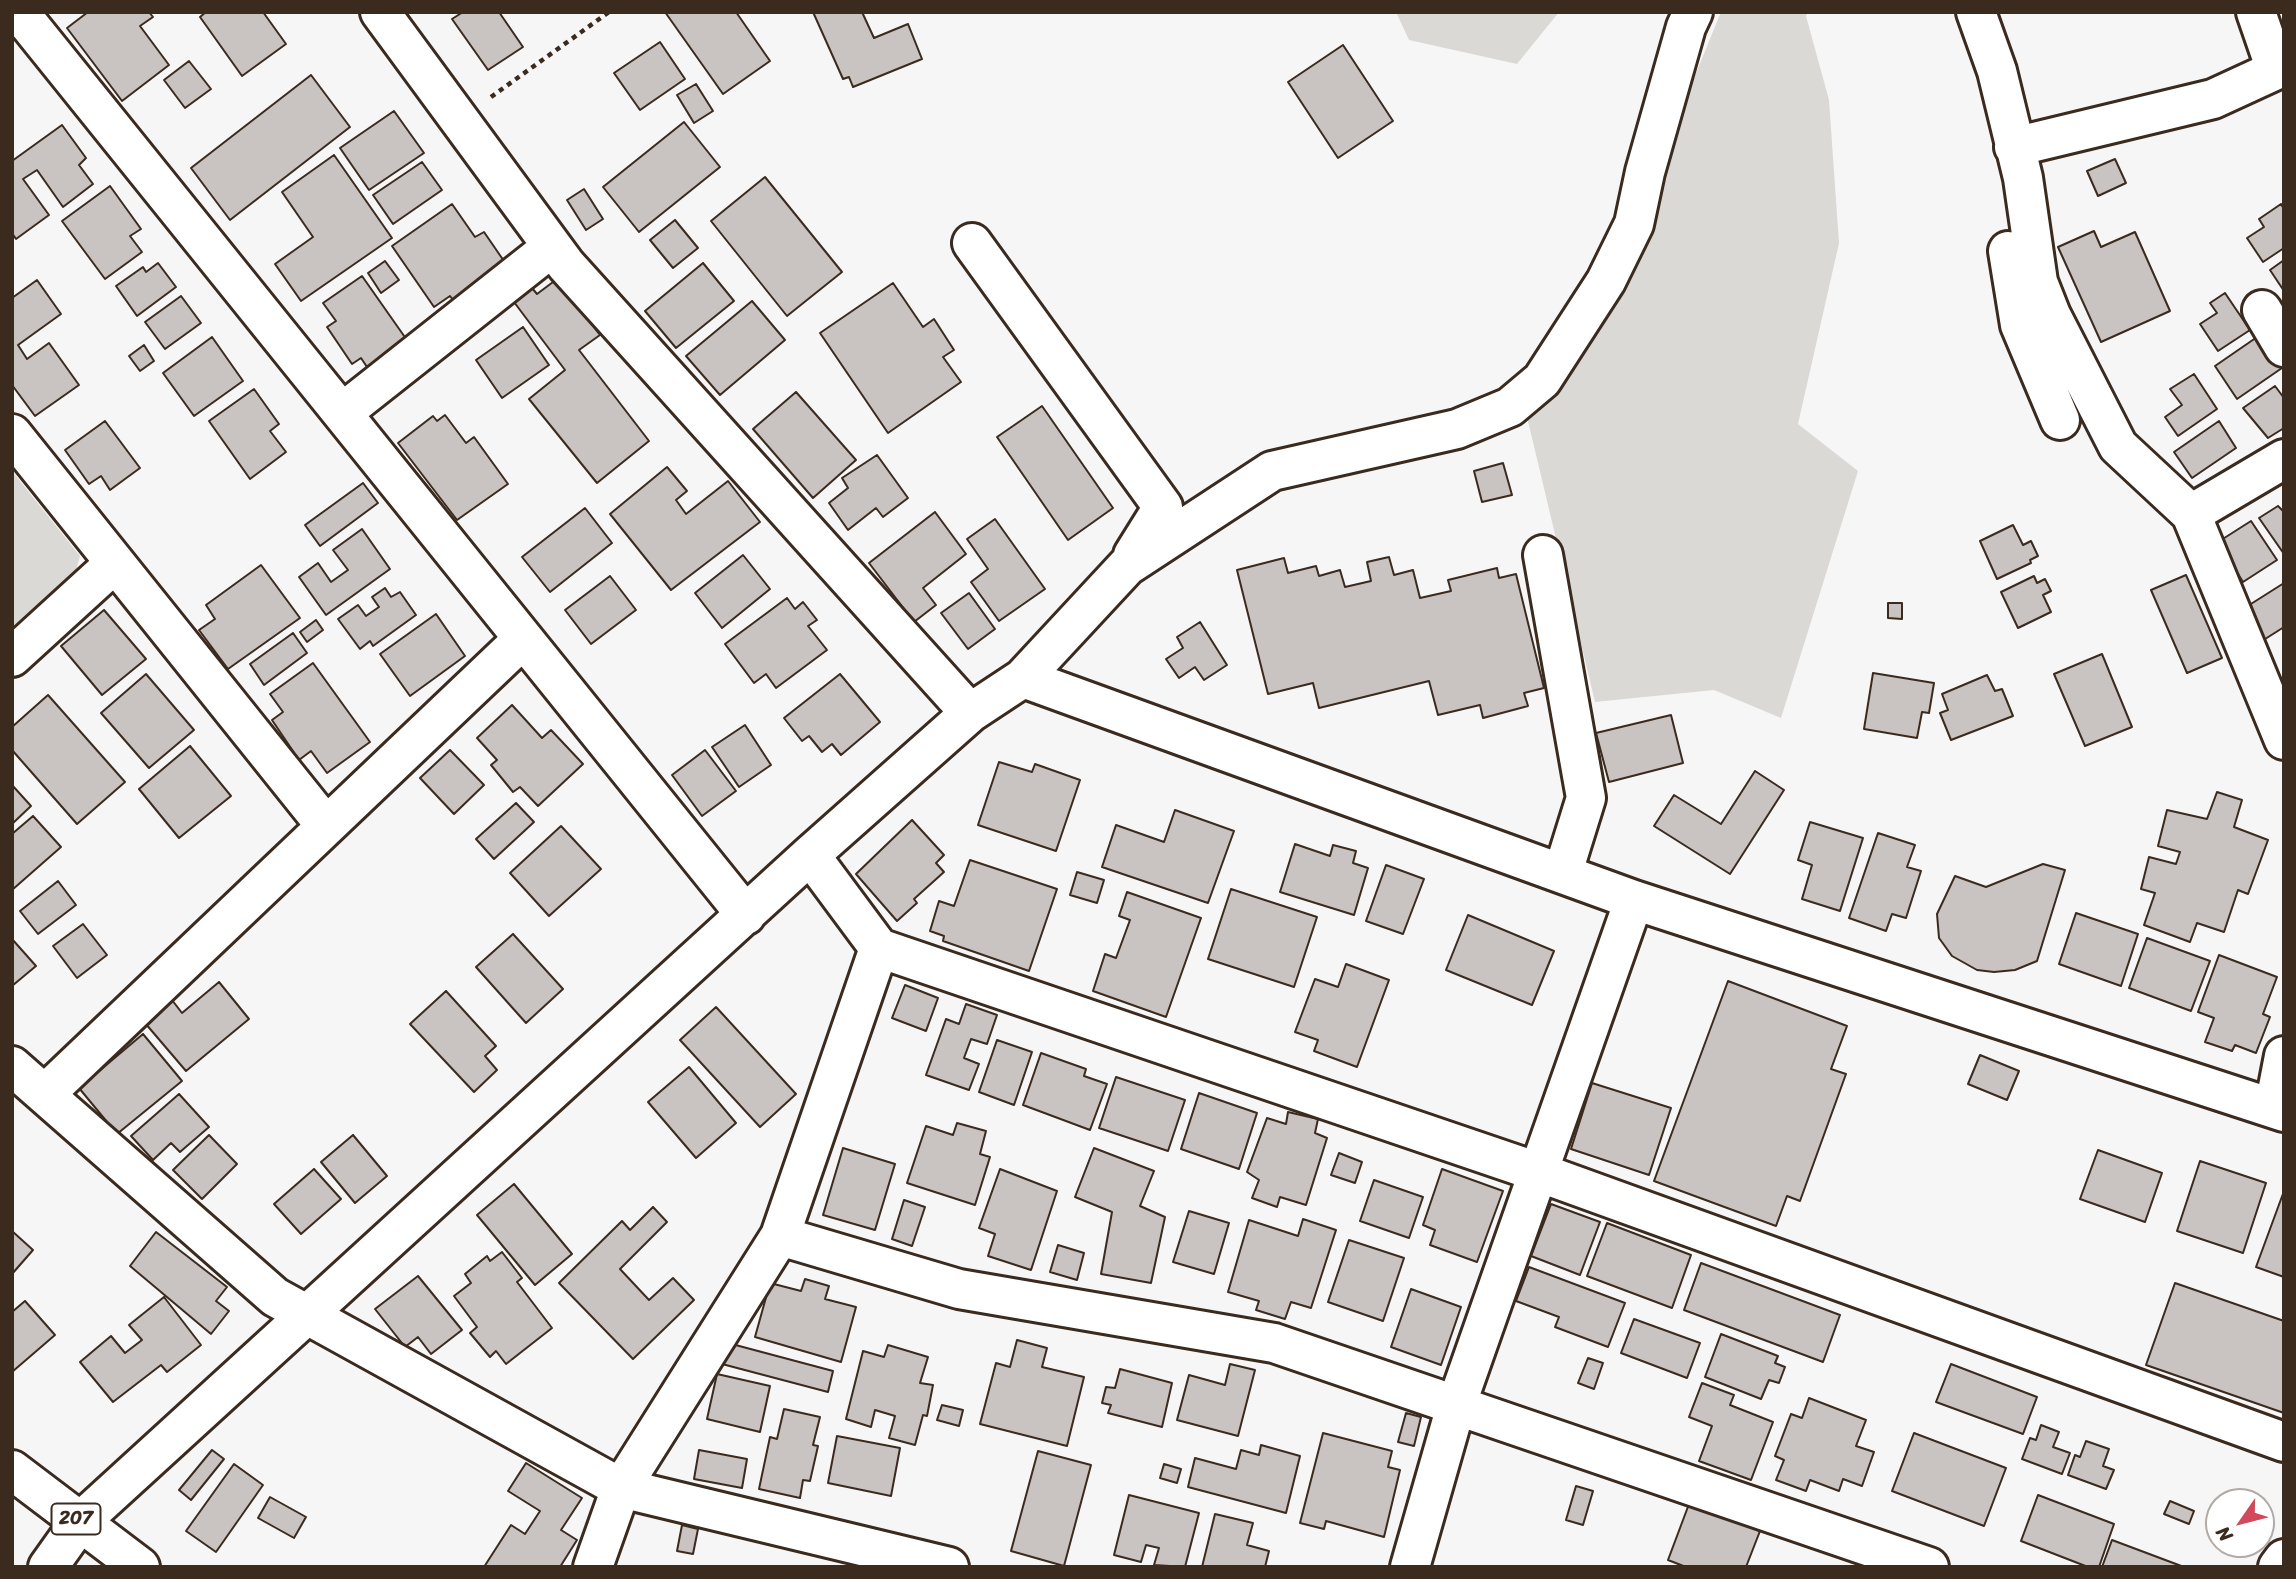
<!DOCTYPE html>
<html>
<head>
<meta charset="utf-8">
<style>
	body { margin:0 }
	#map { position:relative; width:2296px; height:1579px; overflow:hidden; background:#f7f6f6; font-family:Sriracha,sans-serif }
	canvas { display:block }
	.frame { position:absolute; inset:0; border:14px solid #3b2a1e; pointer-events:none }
	.north { position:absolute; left:2205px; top:1488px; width:70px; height:70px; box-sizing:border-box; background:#fff; border:2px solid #b1aaa5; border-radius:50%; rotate:235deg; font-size:19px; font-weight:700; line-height:28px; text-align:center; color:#3b2a1e }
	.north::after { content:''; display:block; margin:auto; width:24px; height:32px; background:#d1495b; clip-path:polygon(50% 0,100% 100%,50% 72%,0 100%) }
</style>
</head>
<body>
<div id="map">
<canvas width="2296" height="1579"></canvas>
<div class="frame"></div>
<div class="north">N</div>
</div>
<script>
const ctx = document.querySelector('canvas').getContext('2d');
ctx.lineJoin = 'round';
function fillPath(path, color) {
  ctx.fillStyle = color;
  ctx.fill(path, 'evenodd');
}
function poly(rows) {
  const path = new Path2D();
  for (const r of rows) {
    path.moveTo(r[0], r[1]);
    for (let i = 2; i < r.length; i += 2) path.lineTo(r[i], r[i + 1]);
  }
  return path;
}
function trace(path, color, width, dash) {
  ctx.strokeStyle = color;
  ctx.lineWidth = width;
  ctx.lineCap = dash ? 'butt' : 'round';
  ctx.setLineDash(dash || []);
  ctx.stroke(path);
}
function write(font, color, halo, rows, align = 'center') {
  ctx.font = font + ' Sriracha,sans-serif';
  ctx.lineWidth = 6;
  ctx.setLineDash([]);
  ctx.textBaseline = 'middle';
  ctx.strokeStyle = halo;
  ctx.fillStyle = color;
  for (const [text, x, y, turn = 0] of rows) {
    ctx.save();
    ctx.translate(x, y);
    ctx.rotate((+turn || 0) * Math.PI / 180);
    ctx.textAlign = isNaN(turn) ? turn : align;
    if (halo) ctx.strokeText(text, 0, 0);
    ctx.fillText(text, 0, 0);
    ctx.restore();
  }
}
fillPath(poly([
	[1396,12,1559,12,1517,64,1409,40],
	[1721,12,1808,12,1806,16,1829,100,1839,243,1798,424,1858,471,1781,718,1714,690,1595,702,1527,417,1633,274,1683,105],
	[12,471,80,556,74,578,12,634]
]), '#dbd9d6');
const building = poly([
	[88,12,149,12,153,17,140,26,169,65,122,101,67,28,88,12],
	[206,12,263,12,286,44,242,76,200,17,206,12],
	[463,12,499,12,523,47,488,70,452,19,463,12],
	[665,12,736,12,770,61,723,94,665,12],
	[813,12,862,12,874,38,908,24,922,59,853,87,849,77,843,79,813,12],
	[660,42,685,79,640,110,614,73,660,42],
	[1343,45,1393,121,1338,158,1288,82,1343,45],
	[189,61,211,89,185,108,164,80,189,61],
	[311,75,350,127,230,220,191,168,311,75],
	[696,84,713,111,694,123,677,95,696,84],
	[394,111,424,153,369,190,340,148,394,111],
	[684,122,720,167,639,232,603,187,684,122],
	[62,125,86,158,79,165,93,184,63,207,37,170,23,179,49,215,16,239,12,233,12,161,62,125],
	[334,155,392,238,301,301,275,264,313,237,282,192,334,155],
	[2115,159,2126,183,2098,196,2087,171,2115,159],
	[422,162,442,190,393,224,373,195,422,162],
	[765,177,842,272,787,316,711,221,765,177],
	[110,186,141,229,130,236,142,252,105,279,62,221,110,186],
	[584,189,603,219,586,230,567,200,584,189],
	[452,204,475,237,484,232,506,264,453,300,450,296,434,307,392,246,452,204],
	[2281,204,2284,209,2284,248,2263,262,2247,238,2264,227,2259,219,2281,204],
	[675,220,698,248,673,268,650,240,675,220],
	[2094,231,2101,247,2135,232,2170,311,2101,342,2058,247,2094,231],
	[2284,260,2284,291,2270,270,2284,260],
	[385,261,399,280,381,293,368,273,385,261],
	[158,263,176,287,137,316,116,286,143,267,146,272,158,263],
	[703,263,734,301,676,348,645,311,703,263],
	[362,276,409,343,369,370,361,358,352,364,327,327,336,321,323,303,362,276],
	[557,279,600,335,579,350,649,441,597,483,529,399,565,370,514,302,532,288,537,294,557,279],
	[37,280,61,314,18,345,27,359,49,343,79,385,35,416,12,385,12,298,37,280],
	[893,283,923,327,934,319,954,350,943,357,961,382,888,433,820,333,893,283],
	[2225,293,2250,330,2218,351,2200,324,2217,313,2210,303,2225,293],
	[181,296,201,323,165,349,145,322,181,296],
	[752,301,785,340,720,395,686,356,752,301],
	[523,327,549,365,502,398,476,360,523,327],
	[2260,335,2282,368,2237,399,2215,366,2260,335],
	[212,337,243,381,194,416,163,373,212,337],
	[144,345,154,361,140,371,129,356,144,345],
	[2194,374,2217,409,2178,436,2165,417,2182,405,2170,389,2194,374],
	[2275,386,2284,398,2284,428,2268,438,2243,408,2275,386],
	[254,389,279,424,270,431,286,452,250,479,209,421,254,389],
	[796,392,856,460,813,498,753,429,796,392],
	[1042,406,1113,508,1068,540,997,437,1042,406],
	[445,415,466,443,474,437,508,484,457,520,398,443,433,416,437,421,445,415],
	[105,421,140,468,110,490,101,476,89,484,65,450,105,421],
	[2219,421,2236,448,2192,478,2174,452,2219,421],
	[877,455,908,498,883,517,876,508,848,530,829,503,848,488,842,478,877,455],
	[1503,463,1512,495,1482,502,1474,471,1503,463],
	[667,467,687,491,676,500,686,514,728,481,760,522,671,590,610,514,667,467],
	[363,483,378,503,320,546,305,525,363,483],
	[2278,506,2284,512,2284,554,2259,518,2278,506],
	[585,508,612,543,550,592,522,557,585,508],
	[935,512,966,554,923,588,936,605,914,622,869,563,935,512],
	[995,519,1045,589,999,621,971,582,988,569,967,539,995,519],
	[2251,521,2277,560,2243,582,2218,542,2251,521],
	[2013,525,2023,545,2031,541,2038,556,2030,560,2031,563,1997,579,1980,541,2013,525],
	[362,529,390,569,326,615,299,577,318,563,331,582,348,570,333,550,362,529],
	[743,555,770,589,722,628,695,593,743,555],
	[1389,557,1394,575,1413,570,1420,598,1451,591,1448,580,1497,568,1499,578,1516,574,1544,688,1524,693,1528,706,1483,718,1480,705,1438,715,1429,681,1319,708,1313,683,1268,694,1237,570,1284,558,1288,573,1316,566,1319,576,1340,570,1345,587,1371,581,1367,562,1389,557],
	[261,565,300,618,228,669,199,630,215,619,206,605,261,565],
	[2186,575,2222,658,2187,673,2151,590,2186,575],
	[610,576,636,610,591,644,565,610,610,576],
	[2034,576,2037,583,2045,579,2051,591,2043,595,2051,612,2018,628,2001,592,2034,576],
	[2284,583,2284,627,2262,641,2243,609,2284,583],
	[385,588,391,597,400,592,416,615,373,646,370,641,360,649,338,619,358,605,366,616,379,607,372,597,385,588],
	[969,593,995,629,968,649,941,613,969,593],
	[787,598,795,609,803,602,817,620,808,626,827,650,776,688,766,674,754,683,725,644,787,598],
	[1888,603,1902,603,1902,619,1888,618,1888,603],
	[104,610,146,659,102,695,61,646,104,610],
	[436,614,465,656,410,696,380,654,436,614],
	[316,620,323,630,307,642,300,632,316,620],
	[1200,622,1227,665,1204,680,1195,667,1179,678,1166,659,1183,648,1177,637,1200,622],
	[293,633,307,653,264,685,250,664,293,633],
	[2102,654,2132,727,2085,746,2054,674,2102,654],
	[313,663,370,742,327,773,311,751,299,760,272,720,283,712,270,694,313,663],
	[1873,673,1934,683,1929,713,1922,712,1917,738,1864,729,1873,673],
	[146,674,194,730,149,768,101,713,146,674],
	[840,674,880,722,841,755,832,744,822,752,809,736,802,741,784,718,840,674],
	[1987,675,1995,691,2002,689,2013,716,1951,740,1940,713,1948,710,1942,694,1987,675],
	[48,695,125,782,77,824,12,750,12,727,48,695],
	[512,705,542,738,551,730,583,764,538,806,520,787,513,792,491,765,497,760,477,738,512,705],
	[1671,715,1683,763,1609,782,1596,733,1671,715],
	[745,725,771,765,739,787,712,747,745,725],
	[190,746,231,796,179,838,139,789,190,746],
	[450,750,484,785,454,814,420,778,450,750],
	[705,750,736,791,702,816,672,775,705,750],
	[999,762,1032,772,1035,764,1080,780,1056,851,978,825,999,762],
	[1755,771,1784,790,1730,874,1654,826,1674,795,1721,824,1755,771],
	[12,785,31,806,12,824,12,785],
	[2217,792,2242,800,2234,827,2268,840,2248,894,2238,890,2224,932,2197,923,2190,942,2144,925,2155,893,2141,889,2149,857,2176,864,2180,852,2158,846,2167,810,2207,819,2217,792],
	[516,803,534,822,494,859,476,839,516,803],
	[1175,810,1234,831,1208,903,1102,867,1116,825,1164,842,1175,810],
	[33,816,61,847,12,890,12,834,33,816],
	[912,820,944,855,936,863,944,872,914,899,917,903,897,921,856,874,912,820],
	[1810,822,1863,838,1840,911,1802,899,1812,865,1798,860,1810,822],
	[561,826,601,869,549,916,510,873,561,826],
	[1878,833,1915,845,1907,867,1921,871,1906,918,1892,914,1886,931,1849,918,1878,833],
	[1295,844,1330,856,1333,845,1356,851,1353,863,1368,868,1354,915,1280,892,1295,844],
	[970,860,1057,889,1029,971,943,941,944,936,930,931,939,901,954,906,970,860],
	[2043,864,2065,870,2037,961,2015,970,1994,972,1977,970,1952,956,1939,938,1937,914,1955,876,1986,887,2043,864],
	[1386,865,1424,879,1403,934,1366,921,1386,865],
	[1077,872,1104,880,1097,903,1070,895,1077,872],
	[58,881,76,905,38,934,20,911,58,881],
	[1231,889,1317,917,1294,987,1208,959,1231,889],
	[1127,892,1201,918,1166,1017,1093,991,1105,954,1116,958,1130,920,1119,916,1127,892],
	[2076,913,2138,934,2121,986,2059,964,2076,913],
	[1468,915,1554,951,1532,1005,1446,970,1468,915],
	[83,924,107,955,77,978,53,946,83,924],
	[513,934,563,989,526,1023,476,967,513,934],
	[2147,938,2210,961,2191,1011,2129,988,2147,938],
	[12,939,36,966,12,986,12,939],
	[2219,955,2277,977,2263,1014,2270,1017,2256,1053,2235,1045,2232,1051,2205,1042,2214,1018,2198,1012,2219,955],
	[1346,964,1389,980,1357,1067,1314,1051,1318,1040,1295,1032,1315,979,1338,987,1346,964],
	[1728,981,1847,1026,1831,1069,1846,1074,1800,1201,1787,1196,1776,1226,1654,1181,1728,981],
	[219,982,249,1019,186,1071,145,1023,172,1000,182,1013,219,982],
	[905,985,938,998,926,1031,892,1018,905,985],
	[446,991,496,1046,485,1056,497,1070,474,1092,410,1024,446,991],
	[966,1004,997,1015,987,1044,971,1039,964,1058,979,1064,969,1090,926,1075,946,1019,959,1024,966,1004],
	[716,1007,796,1094,760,1127,680,1040,716,1007],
	[143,1034,182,1081,117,1134,79,1088,143,1034],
	[997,1040,1032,1052,1014,1105,979,1092,997,1040],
	[1041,1053,1086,1069,1084,1076,1107,1084,1090,1130,1023,1105,1041,1053],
	[1980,1055,2019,1071,2007,1100,1968,1084,1980,1055],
	[689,1067,736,1123,696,1158,648,1102,689,1067],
	[1116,1077,1185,1100,1168,1151,1099,1128,1116,1077],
	[1592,1083,1671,1108,1649,1175,1571,1149,1592,1083],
	[1199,1093,1257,1113,1239,1169,1181,1149,1199,1093],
	[179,1094,209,1127,180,1152,171,1143,153,1160,131,1136,179,1094],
	[1288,1112,1318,1119,1315,1133,1327,1138,1306,1205,1280,1197,1277,1207,1252,1198,1259,1180,1247,1172,1267,1118,1286,1124,1288,1112],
	[957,1123,986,1131,980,1154,990,1157,975,1205,907,1183,926,1126,953,1135,957,1123],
	[209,1135,237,1164,202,1199,173,1170,209,1135],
	[353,1135,387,1176,355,1203,321,1162,353,1135],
	[843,1148,895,1164,875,1230,823,1215,843,1148],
	[1094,1148,1154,1171,1140,1206,1165,1217,1151,1283,1101,1274,1112,1212,1075,1197,1094,1148],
	[2098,1150,2162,1173,2145,1222,2080,1199,2098,1150],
	[1339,1153,1362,1162,1355,1183,1331,1175,1339,1153],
	[2200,1161,2266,1183,2243,1253,2177,1231,2200,1161],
	[314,1169,341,1199,301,1234,274,1204,314,1169],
	[1000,1169,1057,1191,1031,1270,988,1256,995,1234,979,1228,1000,1169],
	[1442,1169,1503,1191,1477,1262,1430,1245,1435,1230,1423,1225,1442,1169],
	[1374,1180,1423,1197,1409,1238,1360,1221,1374,1180],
	[514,1184,572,1254,535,1285,477,1215,514,1184],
	[2284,1191,2284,1277,2256,1267,2284,1191],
	[904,1200,925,1207,912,1246,892,1239,904,1200],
	[1551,1204,1600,1222,1580,1275,1531,1256,1551,1204],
	[653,1207,667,1222,620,1269,649,1300,673,1278,694,1300,633,1359,559,1283,622,1221,630,1230,653,1207],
	[1189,1211,1229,1223,1214,1274,1173,1262,1189,1211],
	[1303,1219,1336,1230,1311,1308,1291,1302,1285,1319,1256,1310,1259,1301,1228,1292,1249,1220,1298,1236,1303,1219],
	[1607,1223,1691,1255,1672,1308,1587,1276,1607,1223],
	[12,1231,33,1250,12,1274,12,1231],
	[156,1232,227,1287,216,1301,229,1311,211,1334,130,1266,156,1232],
	[1349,1240,1404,1258,1383,1321,1328,1302,1349,1240],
	[1058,1245,1084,1253,1077,1280,1050,1272,1058,1245],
	[502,1252,522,1278,517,1282,552,1328,506,1364,496,1351,490,1357,470,1333,477,1327,454,1296,471,1283,465,1274,487,1256,490,1261,502,1252],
	[1701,1263,1840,1315,1823,1362,1684,1310,1701,1263],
	[1529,1267,1625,1303,1608,1347,1555,1327,1559,1317,1516,1301,1529,1267],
	[418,1276,462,1330,431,1354,418,1337,405,1347,375,1309,418,1276],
	[805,1279,829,1286,825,1299,856,1307,841,1362,755,1337,770,1283,801,1291,805,1279],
	[2175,1283,2284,1321,2284,1413,2146,1365,2175,1283],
	[1411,1289,1461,1307,1441,1365,1391,1347,1411,1289],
	[164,1297,201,1345,167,1372,161,1365,113,1402,80,1362,111,1336,125,1353,142,1340,129,1325,164,1297],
	[25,1301,55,1335,12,1372,12,1312,25,1301],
	[1634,1319,1700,1343,1687,1378,1621,1353,1634,1319],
	[1721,1334,1778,1356,1775,1363,1785,1367,1779,1383,1769,1380,1761,1399,1705,1377,1721,1334],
	[1017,1340,1047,1348,1042,1367,1084,1377,1067,1446,980,1424,996,1363,1010,1367,1017,1340],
	[728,1343,833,1371,828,1392,722,1364,728,1343],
	[888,1345,928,1357,920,1383,933,1385,927,1416,923,1415,915,1445,889,1438,895,1416,875,1410,871,1427,846,1419,863,1351,884,1357,888,1345],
	[1588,1358,1603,1363,1594,1389,1578,1383,1588,1358],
	[1230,1364,1255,1370,1238,1436,1177,1420,1189,1375,1225,1385,1230,1364],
	[1951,1364,2037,1397,2023,1434,1936,1402,1951,1364],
	[1120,1369,1172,1383,1162,1427,1108,1413,1111,1405,1102,1403,1106,1387,1115,1388,1120,1369],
	[717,1374,770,1386,760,1432,707,1419,717,1374],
	[1702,1383,1734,1395,1730,1405,1773,1422,1751,1480,1699,1461,1712,1426,1689,1417,1702,1383],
	[1809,1398,1866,1420,1856,1446,1874,1452,1862,1486,1843,1479,1839,1491,1810,1480,1806,1491,1776,1480,1784,1460,1775,1456,1791,1414,1802,1418,1809,1398],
	[942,1405,963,1410,959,1426,937,1420,942,1405],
	[784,1409,820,1417,813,1445,818,1446,810,1481,803,1480,800,1498,759,1489,770,1437,777,1439,784,1409],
	[1406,1413,1421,1417,1414,1446,1398,1442,1406,1413],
	[2041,1425,2059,1432,2053,1447,2070,1453,2062,1474,2022,1459,2030,1438,2036,1440,2041,1425],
	[1323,1433,1392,1451,1388,1467,1400,1470,1384,1537,1326,1521,1324,1529,1300,1523,1323,1433],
	[1914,1433,2006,1468,1984,1526,1892,1491,1914,1433],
	[837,1436,900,1448,891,1496,828,1483,837,1436],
	[2086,1441,2109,1449,2103,1466,2114,1470,2106,1489,2068,1475,2075,1455,2080,1457,2086,1441],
	[1261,1445,1300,1456,1286,1513,1188,1487,1195,1458,1236,1469,1241,1450,1259,1455,1261,1445],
	[212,1450,224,1459,191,1500,179,1490,212,1450],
	[699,1450,747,1459,742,1488,694,1479,699,1450],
	[1038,1451,1091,1465,1064,1566,1011,1551,1038,1451],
	[526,1463,582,1498,561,1530,577,1540,560,1567,484,1567,511,1525,525,1534,540,1511,508,1491,526,1463],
	[234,1464,263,1485,216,1552,186,1531,234,1464],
	[1164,1464,1181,1469,1177,1483,1160,1478,1164,1464],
	[1576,1486,1593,1491,1583,1525,1566,1520,1576,1486],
	[1129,1495,1199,1513,1185,1567,1154,1565,1159,1548,1146,1545,1141,1562,1114,1555,1129,1495],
	[2038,1495,2114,1524,2099,1567,2088,1567,2021,1541,2038,1495],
	[270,1497,306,1517,294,1538,258,1518,270,1497],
	[2170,1501,2194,1511,2189,1524,2164,1514,2170,1501],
	[1689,1504,1760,1531,1746,1567,1686,1567,1668,1560,1689,1504],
	[2214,1508,2219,1510,2219,1530,2208,1526,2214,1508],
	[1215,1514,1253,1523,1247,1545,1269,1551,1265,1567,1202,1567,1215,1514],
	[682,1525,698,1529,693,1554,677,1551,682,1525],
	[2112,1540,2184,1567,2102,1567,2112,1540]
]);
fillPath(building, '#c9c3c1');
trace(building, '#3b2a1e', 2);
const minor = poly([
	[380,12,566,265,970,713],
	[1976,12,1997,71,2023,178,2038,282,2051,315,2118,446,2191,514,2284,740],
	[27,22,746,915],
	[2014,147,2213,99,2276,70,2256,12],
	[972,243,1163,507,1133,555],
	[2008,251,2020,325,2060,420],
	[2262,310,2284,347],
	[342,413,552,247],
	[12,434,326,826],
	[2191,514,2284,459],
	[1543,555,1586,798,1563,872],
	[12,657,115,563],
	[1023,678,1634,900,2284,1112],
	[879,948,1538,1172,2284,1442],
	[12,1066,275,1297,621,1488,949,1567],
	[46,1093,523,639],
	[2274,1108,2284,1056],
	[780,1236,959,1289,1274,1343,1929,1567],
	[48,1567,80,1522,810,855,970,713,1023,678,1127,566,1272,471,1457,429,1510,407,1542,380,1606,281,1634,224,1645,172,1686,27,1693,12],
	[593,1567,621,1488,780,1236,879,948,810,855],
	[1410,1567,1456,1406,1634,900],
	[2278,1567,2284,1559]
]);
const highway = poly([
	[12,1470,140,1567]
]);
trace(minor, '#3b2a1e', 44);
trace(highway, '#3b2a1e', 44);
trace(poly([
	[491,97,609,12]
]), '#3b2a1e', 4.5, [5, 5]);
trace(minor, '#fff', 38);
trace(highway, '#fff', 38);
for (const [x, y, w] of [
	[76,1519,49]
]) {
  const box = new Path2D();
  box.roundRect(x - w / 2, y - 15.5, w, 31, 5);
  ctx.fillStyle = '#fff';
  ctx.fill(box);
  trace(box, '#3b2a1e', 2);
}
write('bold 19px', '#3b2a1e', null, [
	["207",76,1519]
]);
</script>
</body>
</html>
